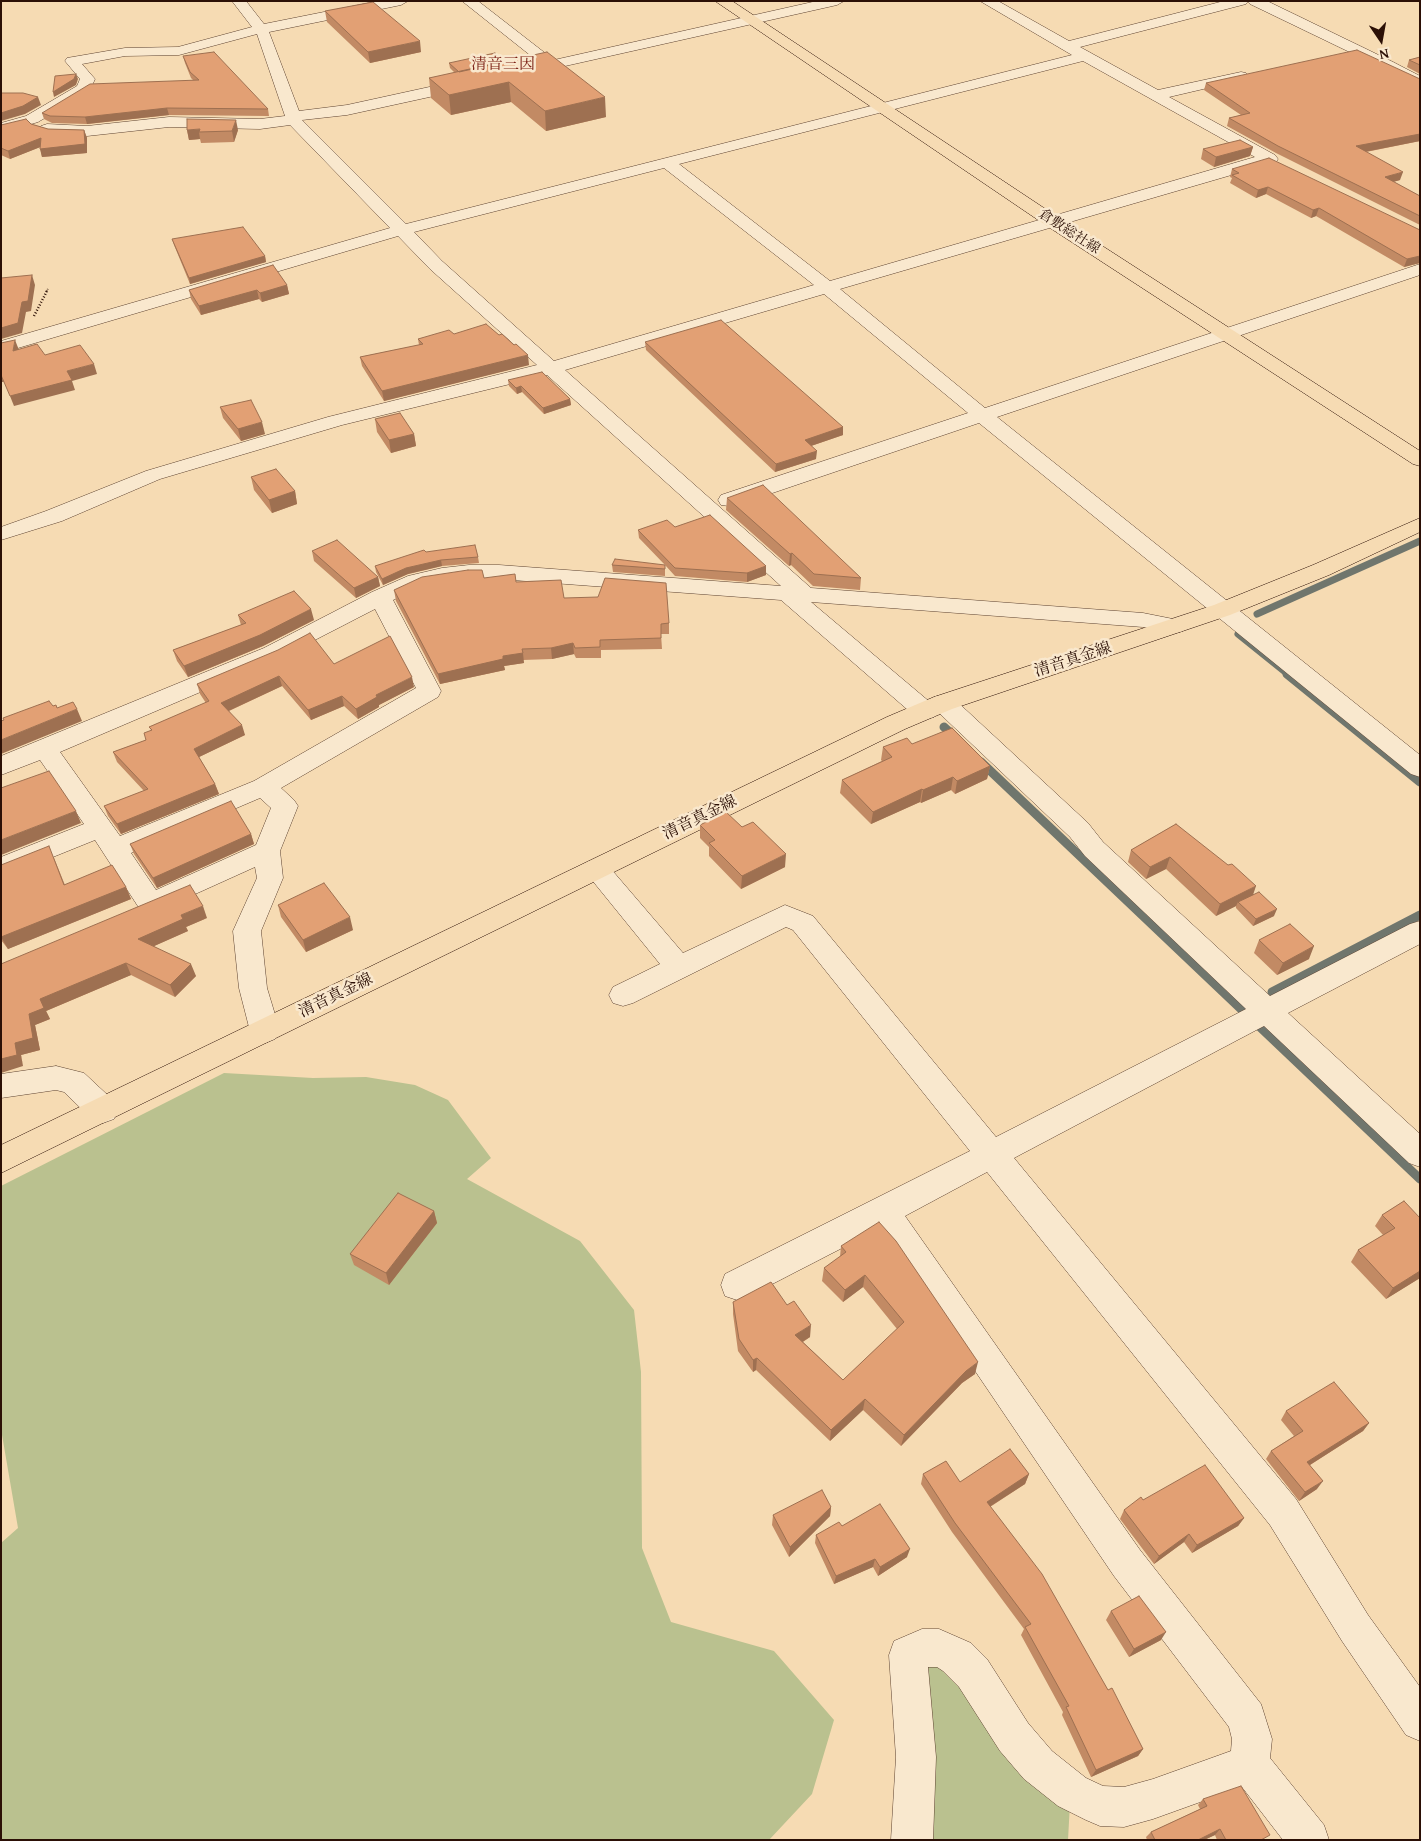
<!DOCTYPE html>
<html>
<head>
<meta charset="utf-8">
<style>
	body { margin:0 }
	#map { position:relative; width:1421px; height:1841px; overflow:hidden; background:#f6dbb3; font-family:"Gentium Book Plus",serif }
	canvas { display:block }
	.frame { position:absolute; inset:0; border:2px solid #2c1006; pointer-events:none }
	.north { position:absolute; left:1356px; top:15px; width:50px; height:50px; -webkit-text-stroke:4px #f9e8ce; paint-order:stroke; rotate:168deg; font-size:14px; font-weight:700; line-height:20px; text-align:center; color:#2c1006 }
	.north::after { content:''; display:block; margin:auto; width:18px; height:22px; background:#2c1006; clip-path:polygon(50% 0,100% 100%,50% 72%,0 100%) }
</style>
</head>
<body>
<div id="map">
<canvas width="1421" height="1841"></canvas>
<div class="frame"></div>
<div class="north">N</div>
</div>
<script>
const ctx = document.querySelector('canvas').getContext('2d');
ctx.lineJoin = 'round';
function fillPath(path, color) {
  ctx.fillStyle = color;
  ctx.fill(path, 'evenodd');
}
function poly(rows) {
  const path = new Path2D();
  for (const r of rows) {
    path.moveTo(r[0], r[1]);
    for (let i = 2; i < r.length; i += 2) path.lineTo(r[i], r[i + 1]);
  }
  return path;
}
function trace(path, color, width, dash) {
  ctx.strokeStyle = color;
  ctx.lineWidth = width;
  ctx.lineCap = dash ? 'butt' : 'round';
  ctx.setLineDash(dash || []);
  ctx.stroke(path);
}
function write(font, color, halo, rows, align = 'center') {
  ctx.font = font + ' "Gentium Book Plus","Noto Serif JP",serif';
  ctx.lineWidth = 5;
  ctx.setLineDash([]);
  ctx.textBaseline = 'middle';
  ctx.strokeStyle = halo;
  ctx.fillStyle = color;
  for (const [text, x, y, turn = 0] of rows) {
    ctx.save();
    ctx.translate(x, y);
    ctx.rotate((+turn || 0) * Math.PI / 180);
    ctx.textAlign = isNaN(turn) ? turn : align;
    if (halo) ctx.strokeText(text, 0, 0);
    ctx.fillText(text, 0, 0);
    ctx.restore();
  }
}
fillPath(poly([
	[224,1073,313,1078,366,1077,415,1085,448,1100,491,1158,467,1179,580,1241,634,1310,641,1372,642,1548,671,1622,774,1651,834,1720,812,1794,769,1840,1,1840,1,1543,18,1528,1,1429,1,1186],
	[939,1663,1070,1803,1068,1840,930,1840,923,1666]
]), '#bac18f');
trace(poly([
	[1257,614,1420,541],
	[1238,634,1289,675]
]), '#70766d', 7);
trace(poly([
	[1287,674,1420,782],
	[944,727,956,738],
	[981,762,1420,1179],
	[1272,992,1420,915]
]), '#70766d', 9);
const minor = poly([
	[232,1,246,1,264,24,379,1,408,1,401,5,269,32,299,111,347,105,466,79,471,81,474,84,471,87,466,89,347,115,302,120,406,224,1072,55,980,1,998,1,1069,41,1224,1,1248,1,1246,4,1080,47,1158,90,1241,72,1246,73,1248,76,1246,79,1169,97,1275,155,1278,159,1276,162,840,289,985,408,1420,264,1420,275,997,417,1420,755,1420,777,1411,774,979,423,737,505,729,506,721,505,718,500,721,495,968,413,824,294,565,370,811,588,1143,613,1183,621,1187,626,1183,631,1175,633,1143,627,811,602,931,703,934,697,943,695,952,697,1088,823,1103,842,1270,996,1410,924,1420,921,1420,944,1288,1013,1420,1134,1420,1167,1409,1163,1264,1026,1014,1158,1296,1499,1368,1615,1420,1687,1420,1741,1406,1735,1342,1641,1270,1525,987,1172,905,1216,1140,1550,1261,1704,1272,1739,1270,1758,1324,1825,1329,1840,1283,1840,1242,1787,1153,1819,1124,1827,1100,1826,1086,1820,1058,1806,1024,1779,1000,1751,959,1687,943,1671,937,1667,928,1667,936,1757,933,1840,891,1840,896,1757,889,1655,894,1641,922,1629,939,1629,971,1643,987,1659,1028,1723,1052,1751,1086,1778,1103,1786,1124,1787,1153,1779,1231,1751,1232,1739,1229,1727,1114,1576,879,1229,749,1296,737,1300,725,1296,721,1285,725,1274,970,1151,793,930,786,927,633,1003,623,1006,613,1003,609,995,613,987,660,964,583,869,587,862,596,859,605,862,683,953,785,905,813,916,996,1137,1246,1009,1085,856,1070,837,937,711,934,717,925,719,916,717,781,600,499,579,469,579,442,582,423,586,393,600,441,691,438,697,281,788,294,800,298,806,280,851,283,878,261,931,267,988,280,1031,275,1039,265,1043,255,1039,250,1031,239,988,233,931,257,878,255,867,151,914,141,911,95,840,1,878,1,857,84,824,40,760,1,775,1,756,264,648,372,592,408,576,442,568,469,565,499,565,781,586,547,375,342,425,160,479,62,521,1,540,1,527,46,511,146,471,328,417,537,365,430,269,398,236,1,353,1,341,390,228,290,125,260,129,169,127,87,136,47,134,41,132,39,129,41,126,47,124,87,126,169,117,260,119,285,116,257,34,179,55,125,56,82,64,95,79,89,92,38,122,1,133,1,123,26,116,77,86,80,79,65,61,67,58,125,48,178,47,252,27,232,1],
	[1083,61,1255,157,830,281,679,164,1083,61],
	[664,168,814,285,554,361,442,261,414,232,664,168],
	[375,609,416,688,254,781,120,836,60,752,280,658,375,609],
	[260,798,271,808,256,845,156,890,131,853,260,798],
	[462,1,478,1,554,60,817,1,844,1,837,5,525,75,520,74,518,71,520,68,540,63,462,1],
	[1248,1,1267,1,1393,62,1420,76,1420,86,1250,4,1248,1],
	[56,1066,84,1073,114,1101,118,1110,114,1119,103,1123,92,1119,64,1092,56,1090,1,1098,1,1074,56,1066]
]);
const major = poly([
	[715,1,732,1,1059,218,1420,451,1420,466,1413,464,1047,226,715,1],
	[1420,518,1420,532,1329,575,1230,615,952,709,905,729,1,1173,1,1145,887,717,934,697,1214,605,1313,565,1420,518]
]);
trace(minor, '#5e4331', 1);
trace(major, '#2c1006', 1);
trace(poly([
	[46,292,48,289]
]), '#2c1006', 2, [0.5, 1]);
trace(poly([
	[34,316,47,291]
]), '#2c1006', 2.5, [1, 2]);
fillPath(minor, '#f9e8ce');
fillPath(major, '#f6dbb3');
fillPath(poly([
	[325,11,421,52,370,63,327,22],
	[183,56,268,109,269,116,169,115,87,124,52,123,44,119,42,113,193,80,191,78,185,63],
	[1420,57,1420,74,1407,67,1409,60],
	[504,62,606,117,546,131,511,102,451,115,431,98,429,78,455,73,450,68,449,63],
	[1420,79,1420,141,1366,152,1400,180,1393,182,1420,196,1420,225,1276,153,1227,126,1229,118,1241,115,1204,90,1206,83],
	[31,124,48,129,84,130,87,138,87,153,42,157,40,147,10,159,1,155,1,125],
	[187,130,238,130,234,142,201,143,200,139,189,140],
	[1253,147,1250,156,1214,167,1201,159,1203,149],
	[1232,169,1420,230,1420,263,1404,267,1316,216,1311,218,1266,194,1256,198,1230,183,1232,178,1230,177],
	[172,239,265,256,266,262,190,284,174,245],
	[287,285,289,294,262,302,259,299,201,315,191,299,189,290],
	[454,334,499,335,529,365,384,401,362,366,360,357,419,345,418,339],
	[645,342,843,427,843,435,811,446,816,459,775,472,646,350],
	[508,380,570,399,571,405,544,414,522,392,517,394,509,386],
	[220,407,265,434,241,441,223,418],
	[375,419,414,434,416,446,391,453,377,432],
	[251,477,295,491,297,504,272,513,254,490],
	[727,498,861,578,860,590,813,586,791,565,789,566,726,510],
	[675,527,766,566,766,575,747,582,675,576,665,565,665,576,613,572,612,565,665,565,639,538,638,530],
	[312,551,378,577,380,586,356,598,314,561],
	[426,552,478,557,479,563,442,566,408,574,383,585,376,572,375,566],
	[484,578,516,582,564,598,669,623,669,634,661,634,662,649,601,650,601,658,576,658,574,654,552,659,523,660,524,663,504,666,505,670,440,684,396,601,394,590],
	[238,615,314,620,263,646,188,677,177,661,173,650,241,625],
	[334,664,414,687,379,705,379,707,358,719,344,706,311,720,282,686,229,711,245,735,199,757,215,784,219,794,121,834,108,816,104,806,144,791,117,762,113,752,146,740,151,730,149,727,206,703,200,694,197,684],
	[912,744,990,766,987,779,955,794,951,790,921,803,920,802,871,824,840,793,842,780,882,761,881,760,883,747],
	[1176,824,1253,894,1274,916,1253,926,1236,908,1236,906,1216,916,1166,869,1146,879,1128,862,1131,850],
	[700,825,785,867,741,889,709,856,709,847,700,838],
	[251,834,254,844,157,888,134,854,130,844],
	[54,858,65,885,126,887,131,899,8,949,1,940,1,865],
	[278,905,353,930,306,952,281,917],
	[207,918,186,927,188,931,154,946,196,976,175,997,131,975,46,1011,50,1019,35,1025,40,1050,21,1055,23,1066,1,964],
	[1259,940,1309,959,1277,975,1254,953],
	[1404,1201,1420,1278,1386,1299,1351,1262,1358,1250,1383,1235,1375,1226,1382,1215],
	[434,1211,437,1223,389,1285,354,1265,350,1254],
	[841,1246,975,1374,962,1383,901,1446,863,1410,830,1441,756,1370,753,1372,738,1351,733,1314,733,1302,810,1337,803,1342,843,1380,897,1329,863,1287,843,1302,822,1281,824,1268,840,1257],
	[1286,1411,1369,1423,1363,1431,1310,1465,1317,1489,1299,1501,1266,1459,1271,1451,1294,1436,1281,1420],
	[923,1474,960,1482,1029,1474,1025,1484,990,1507,1108,1690,1143,1749,1138,1756,1091,1777,1062,1715,1063,1712,1021,1635,1024,1629,952,1532,921,1484],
	[1143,1500,1244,1518,1238,1526,1192,1553,1184,1542,1154,1564,1120,1519,1124,1510],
	[831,1507,830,1516,789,1557,772,1525,773,1515],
	[842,1526,907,1557,878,1576,873,1567,834,1584,815,1543,816,1535],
	[1111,1611,1161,1640,1129,1657,1106,1620],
	[1203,1799,1265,1840,1217,1840,1215,1835,1204,1840,1147,1840,1146,1837,1151,1832,1200,1809,1198,1805]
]), '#c28a64');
fillPath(poly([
	[420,41,421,52,370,63,368,52],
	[76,74,78,79,76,85,54,97,53,92],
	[509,82,511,102,451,115,449,95],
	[38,97,41,105,25,114,1,121,1,113],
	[605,97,606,117,546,131,545,111],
	[167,108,169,115,87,124,85,117],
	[236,120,238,130,234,142,232,131],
	[200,129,199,132,200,139,189,140,187,130],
	[84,130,87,138,87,153,42,157,40,149],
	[1420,134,1420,141,1354,154,1356,146],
	[41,138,43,146,10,159,8,151],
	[1253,147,1250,156,1214,167,1216,157],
	[1403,172,1400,180,1382,185,1385,177],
	[1268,187,1266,194,1256,198,1258,190],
	[1319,208,1316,216,1311,218,1313,210],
	[265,256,266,262,190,284,189,278],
	[1420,256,1420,263,1404,267,1407,259],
	[32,275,35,285,31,311,26,312,22,333,1,339,1,328,22,302],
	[287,285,289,294,262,302,260,293],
	[257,290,259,299,201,315,199,306],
	[15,340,19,350,13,351],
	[528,355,529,365,384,401,382,391],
	[94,364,97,374,72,381,75,390,14,406,10,396,67,371],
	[1,375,4,382,1,382],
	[521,386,522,392,517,394,516,388],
	[570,399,571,405,544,414,543,408],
	[262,422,265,434,241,441,238,429],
	[843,427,843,435,805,448,805,440],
	[414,434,416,446,391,453,389,440],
	[817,451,816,459,775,472,776,464],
	[295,491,297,504,272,513,269,500],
	[792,553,791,565,789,566,790,554],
	[441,560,442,566,408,574,383,585,382,579,406,568],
	[766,566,766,575,747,582,747,573],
	[378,577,380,586,356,598,354,588],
	[311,609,314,620,263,646,188,677,184,666],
	[573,643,574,654,552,659,551,648],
	[523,653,524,663,504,666,505,670,440,684,438,674,503,656],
	[279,676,282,686,224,713,221,703],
	[412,677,414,687,379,705,379,707,358,719,356,709,376,695],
	[342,696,344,706,311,720,308,710],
	[77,709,82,721,1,754,1,740],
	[242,725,245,735,197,758,194,749],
	[990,766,987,779,955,794,957,781],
	[953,777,951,790,921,803,923,790],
	[215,784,219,794,121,834,117,824],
	[922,789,920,802,871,824,873,812],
	[76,811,81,823,1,855,1,840],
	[251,834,254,844,157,888,153,878],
	[786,854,785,867,741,889,742,876],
	[1170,857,1166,869,1146,879,1150,867],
	[1256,886,1252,898,1238,902,1236,906,1216,916,1220,904],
	[126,887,131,899,8,949,1,937],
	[203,906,207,918,186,927,188,931,143,951,138,939,181,915],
	[1277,909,1274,916,1253,926,1256,919],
	[350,917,353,930,306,952,303,940],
	[1314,946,1309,959,1277,975,1283,963],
	[126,963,131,975,46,1011,50,1019,35,1025,40,1050,21,1055,23,1066,1,1073,1,1059,15,1043,29,1014,40,999],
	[191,964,196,976,175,997,170,985],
	[434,1211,437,1223,389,1285,386,1273],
	[1420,1271,1420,1278,1386,1299,1393,1288],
	[865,1275,863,1287,843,1302,845,1290],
	[811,1325,810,1337,794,1347,795,1335],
	[757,1358,756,1370,753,1372,753,1360],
	[978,1362,975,1374,962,1383,901,1446,904,1435,966,1371],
	[865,1399,863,1410,830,1441,831,1430],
	[1369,1423,1363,1431,1302,1470,1307,1462],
	[1029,1474,1025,1484,983,1511,987,1502],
	[1323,1481,1317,1489,1299,1501,1305,1492],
	[831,1507,830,1516,789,1557,790,1547],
	[1244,1518,1238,1526,1192,1553,1197,1545],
	[1189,1534,1184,1542,1154,1564,1159,1556],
	[910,1549,907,1557,878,1576,880,1567],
	[875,1559,873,1567,834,1584,836,1576],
	[1166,1632,1161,1640,1129,1657,1134,1649],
	[1143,1749,1138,1756,1091,1777,1096,1770],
	[1220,1829,1215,1835,1204,1840,1198,1840]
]), '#9e7051');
const building = poly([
	[373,2,420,41,368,52,325,11,373,2],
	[1357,50,1420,79,1420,134,1356,146,1403,172,1385,177,1420,196,1420,216,1278,146,1229,118,1250,113,1206,83,1357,50],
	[214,52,268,109,167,108,85,117,50,116,42,113,90,84,199,80,190,72,183,56,214,52],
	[547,52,605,97,545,111,509,82,449,95,429,78,547,52],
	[495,53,504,62,459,72,449,63,495,53],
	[1420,57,1420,65,1409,60,1420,57],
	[76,74,74,79,53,92,55,76,76,74],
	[1,93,23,93,38,97,23,106,1,113,1,93],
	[26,119,31,124,48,129,84,130,85,144,40,149,41,138,8,151,1,148,1,125,26,119],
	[187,119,236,120,232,131,199,132,200,129,187,130,187,119],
	[1240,140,1253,147,1216,157,1203,149,1240,140],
	[1269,158,1420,230,1420,256,1407,259,1319,208,1313,210,1268,187,1258,190,1232,175,1239,173,1232,169,1269,158],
	[243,227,265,256,189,278,172,239,243,227],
	[273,265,287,285,260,293,257,290,199,306,189,290,273,265],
	[32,275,28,301,22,302,18,323,1,328,1,278,32,275],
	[721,320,843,427,805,440,817,451,776,464,645,342,721,320],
	[486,324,499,335,502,334,514,345,516,344,528,355,382,391,360,357,423,344,418,339,449,330,454,334,486,324],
	[15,340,13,351,37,344,45,355,80,345,94,364,67,371,72,380,10,396,1,375,1,343,15,340],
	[542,372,570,399,543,408,521,386,516,388,508,380,542,372],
	[251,400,262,422,238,429,220,407,251,400],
	[400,413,414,434,389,440,375,419,400,413],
	[276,469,295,491,269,500,251,477,276,469],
	[763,485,861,578,814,574,792,553,790,554,727,498,763,485],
	[710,515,766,566,747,573,675,568,638,530,667,520,675,527,710,515],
	[337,540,378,577,354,588,312,551,337,540],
	[475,545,478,557,441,560,406,568,382,579,375,566,424,550,426,552,475,545],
	[615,559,665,565,665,569,612,565,615,559],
	[468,570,482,570,484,578,515,574,516,582,561,580,564,598,598,597,605,578,666,583,669,623,661,624,661,638,600,640,600,647,575,648,573,643,551,648,522,649,523,653,503,656,503,659,438,674,394,590,422,577,468,570],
	[294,591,311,609,260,635,184,666,173,650,246,623,238,615,294,591],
	[310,633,334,664,390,636,412,677,376,695,377,697,356,709,342,696,308,710,279,676,221,703,242,725,194,749,215,784,117,824,104,806,148,789,113,752,146,740,144,733,152,730,149,727,209,701,197,684,278,650,310,633],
	[49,701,53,706,56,705,57,708,73,702,77,709,1,740,1,721,4,720,3,718,49,701],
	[952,728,990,766,957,781,953,777,923,790,922,789,873,812,842,780,892,757,883,747,907,738,912,744,952,728],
	[49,771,76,811,1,840,1,788,49,771],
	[231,801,251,834,153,878,130,844,231,801],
	[726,812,742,827,753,822,786,854,742,876,709,843,715,840,700,825,726,812],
	[1176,824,1228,865,1232,864,1256,886,1220,904,1170,857,1150,867,1131,850,1176,824],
	[49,846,64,885,112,865,126,887,1,937,1,865,49,846],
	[324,883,350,917,303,940,278,905,324,883],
	[190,885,203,906,181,915,183,919,138,939,191,964,170,985,126,963,40,999,44,1008,29,1014,33,1038,15,1043,17,1055,1,1059,1,964,190,885],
	[1259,892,1277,909,1256,919,1238,902,1259,892],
	[1290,924,1314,946,1283,963,1259,940,1290,924],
	[398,1193,434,1211,386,1273,350,1254,398,1193],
	[1404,1201,1420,1218,1420,1271,1393,1288,1358,1250,1395,1228,1382,1215,1404,1201],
	[879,1222,896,1241,978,1362,966,1371,904,1435,865,1399,831,1430,757,1358,753,1360,739,1339,733,1302,771,1282,787,1305,794,1301,811,1325,795,1335,843,1380,904,1322,865,1275,845,1290,824,1268,846,1252,841,1246,879,1222],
	[1334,1382,1369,1423,1307,1462,1323,1481,1305,1492,1271,1451,1303,1431,1286,1411,1334,1382],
	[1010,1449,1029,1474,987,1502,1042,1574,1108,1690,1112,1688,1143,1749,1096,1770,1066,1707,1069,1706,1025,1627,1031,1624,955,1523,923,1474,946,1461,960,1482,1010,1449],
	[1205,1465,1244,1518,1197,1545,1189,1534,1159,1556,1124,1510,1141,1497,1143,1500,1205,1465],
	[822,1490,831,1507,790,1547,773,1515,822,1490],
	[880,1504,910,1549,880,1567,875,1559,836,1576,816,1535,839,1522,842,1526,880,1504],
	[1139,1596,1166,1632,1134,1649,1111,1611,1139,1596],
	[1241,1786,1270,1835,1261,1840,1226,1840,1220,1829,1198,1840,1155,1840,1151,1832,1207,1806,1203,1799,1241,1786]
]);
fillPath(building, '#e2a074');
trace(building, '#9e7051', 1);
write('14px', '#2c1006', '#f9e8ce', [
	["倉敷総社線",1069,232,33]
]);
write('16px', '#7a1f14', '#f9e8ce', [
	["清音三因",503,65]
]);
write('16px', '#2c1006', '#f9e8ce', [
	["清音真金線",1073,660,-18],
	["清音真金線",700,818,-26],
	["清音真金線",336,996,-26]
]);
</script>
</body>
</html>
